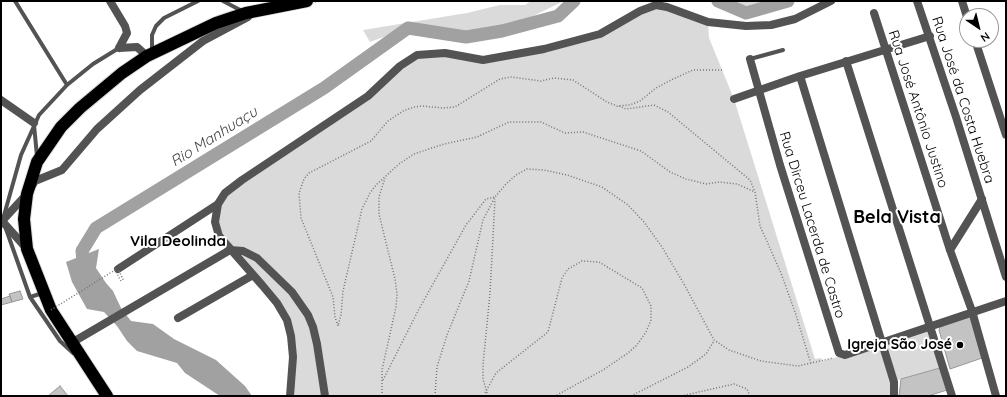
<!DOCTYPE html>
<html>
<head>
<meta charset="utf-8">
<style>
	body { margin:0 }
	#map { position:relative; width:1007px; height:397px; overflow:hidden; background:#fff; font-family:Quicksand,sans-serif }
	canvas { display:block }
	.frame { position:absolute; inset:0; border:2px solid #000; pointer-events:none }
	.north { position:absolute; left:959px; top:8px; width:40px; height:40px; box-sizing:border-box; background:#fff; border:1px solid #999; border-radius:50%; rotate:145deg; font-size:11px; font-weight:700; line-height:16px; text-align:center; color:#000 }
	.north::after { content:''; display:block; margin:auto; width:14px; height:18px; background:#000; clip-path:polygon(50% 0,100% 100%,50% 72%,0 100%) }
</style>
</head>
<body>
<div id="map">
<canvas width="1007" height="397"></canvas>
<div class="frame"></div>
<div class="north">N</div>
</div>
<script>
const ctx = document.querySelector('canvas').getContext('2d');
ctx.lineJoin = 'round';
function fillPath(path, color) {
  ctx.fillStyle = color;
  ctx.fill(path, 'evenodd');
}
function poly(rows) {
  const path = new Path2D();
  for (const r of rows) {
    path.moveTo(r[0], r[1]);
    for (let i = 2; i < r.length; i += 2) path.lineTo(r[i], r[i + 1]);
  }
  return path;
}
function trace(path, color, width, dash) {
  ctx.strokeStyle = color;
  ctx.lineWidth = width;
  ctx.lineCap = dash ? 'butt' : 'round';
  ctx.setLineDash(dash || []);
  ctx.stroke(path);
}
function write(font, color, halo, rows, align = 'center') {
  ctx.font = font + ' Quicksand,sans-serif';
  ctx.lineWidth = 4;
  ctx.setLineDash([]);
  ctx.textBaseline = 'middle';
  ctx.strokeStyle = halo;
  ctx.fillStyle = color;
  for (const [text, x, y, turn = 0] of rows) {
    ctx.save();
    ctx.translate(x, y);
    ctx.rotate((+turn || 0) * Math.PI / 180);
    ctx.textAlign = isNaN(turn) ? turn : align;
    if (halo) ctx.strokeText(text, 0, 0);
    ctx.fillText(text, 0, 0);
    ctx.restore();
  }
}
fillPath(poly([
	[531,1,564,1,502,31,466,37,408,28,370,42,363,30,467,13,500,5,525,5],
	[702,1,773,1,758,9],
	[656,5,708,22,709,38,734,99,815,359,821,358,822,361,845,355,929,325,940,368,894,381,894,396,290,396,292,383,287,320,219,236,216,213,225,193,325,126,417,55,445,53,483,60,600,34]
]), '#dadada');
fillPath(poly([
	[99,249,96,268,106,283,113,291,121,308,131,321,153,324,174,339,216,360,245,386,252,396,220,396,185,373,177,363,137,351,127,341,117,326,104,312,87,309,72,282,66,262]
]), '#a1a1a1');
trace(poly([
	[718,1,746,13,788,1],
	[84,272,82,251,96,228,324,88,408,28,466,37,502,31,558,16,574,1]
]), '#a1a1a1', 13);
const building = poly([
	[20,291,23,299,12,302,9,294,20,291],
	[10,296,12,302,1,305,1,299,10,296],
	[970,317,982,358,950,369,939,330,940,327,970,317],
	[940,368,947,390,928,396,899,396,901,379,940,368],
	[60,386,68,396,48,396,60,386]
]);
fillPath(building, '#c3c3c3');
trace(building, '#979797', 1);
const highway = poly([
	[107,396,51,310,27,249,24,219,27,194,37,162,61,127,80,108,122,73,147,56,216,23,246,13,307,1]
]);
trace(highway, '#dbdbdb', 14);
trace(poly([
	[315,2,321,1],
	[722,70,693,70,673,79,656,88,640,101,630,105,617,106,607,102,573,80,554,78,541,81,511,77,500,79,455,107,443,108,422,106,414,107,403,111,388,121,371,141,309,173,304,179,299,193,301,218,333,297,335,317,338,326,341,315,343,291,362,209,370,193,376,185,399,164,414,154,444,144,477,137,509,122,541,122,565,133,583,132,641,151,670,172,686,179,706,184,719,182,737,184,755,192],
	[619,106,626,109,654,105,668,112,750,180,755,192,760,226,781,273,796,315,811,364],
	[383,380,419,309,466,225,486,199,495,197],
	[485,393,496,373,548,332,562,278,568,269,582,261,599,262,642,288,651,306,651,320,646,332,637,345,628,353,603,370,555,396],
	[382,396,382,370,396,307,397,294,395,279,379,214,379,197,385,178],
	[435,396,437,367,447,335,469,281,483,220,495,197,506,184,516,175,527,169,544,170,567,175,602,187,628,205,644,222,662,247,684,284,714,340,729,350,761,361,798,366,833,358],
	[488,396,483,379,483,365,490,293,495,199],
	[631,396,688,367,706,354,714,341],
	[681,396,734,384,747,389,750,396]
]), '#757575', 1.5, [1, 2]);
trace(poly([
	[15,1,67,85],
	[223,1,242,11],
	[152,51,152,35,156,26,164,18,198,1],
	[750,59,783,50],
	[34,125,37,156],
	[3,219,21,155,39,115,67,85,93,64,119,48],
	[6,229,30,297,60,341,73,353],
	[30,297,43,293]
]), '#535353', 4);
trace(poly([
	[110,1,125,26,127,33,119,48],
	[917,1,956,117,1006,277],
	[962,1,967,17],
	[874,13,950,250,972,311,996,396],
	[975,40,1006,135],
	[119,48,137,47,147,56],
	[750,59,780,165,839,353,845,355,1006,301],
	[846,61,952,396],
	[800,76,894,382,894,396],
	[734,99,800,76,930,36],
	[1,100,34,123],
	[218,204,215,222,219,236,262,285,277,303,287,320,291,336,293,357,290,396],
	[2,221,27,194,35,181,62,170,97,129,140,90,203,41,248,17],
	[2,221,27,249],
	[950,250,982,199],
	[118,269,218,204,225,193,242,180,368,96,400,66,417,55,445,53,483,60,544,49,600,34,640,11,656,5,667,7,708,22,746,26,771,25,795,19,831,1],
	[178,318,253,275],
	[73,342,230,250,243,251,257,258,292,292,308,315,313,327,317,344,325,396]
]), '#535353', 8);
trace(highway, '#000', 12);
trace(poly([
	[51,310,115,270,121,281,123,279,118,269]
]), '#757575', 1.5, [1, 2]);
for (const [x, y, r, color] of [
	[960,345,4,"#000"]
]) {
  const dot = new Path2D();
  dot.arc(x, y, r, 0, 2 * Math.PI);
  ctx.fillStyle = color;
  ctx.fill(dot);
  trace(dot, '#fff', 1.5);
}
write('14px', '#000', '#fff', [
	["Rua José da Costa Huebra",963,100,72],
	["Rua José Antônio Justino",918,109,72],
	["Rua Dirceu Lacerda de Castro",812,225,73]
]);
write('bold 14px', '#000', '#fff', [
	["Igreja São José",952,345]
], 'right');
write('italic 15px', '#424242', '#fff', [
	["Rio Manhuaçu",214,137,-32]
]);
write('bold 15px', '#000', '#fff', [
	["Vila Deolinda",178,241]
]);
write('bold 18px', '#000', '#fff', [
	["Bela Vista",897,218]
]);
</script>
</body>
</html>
